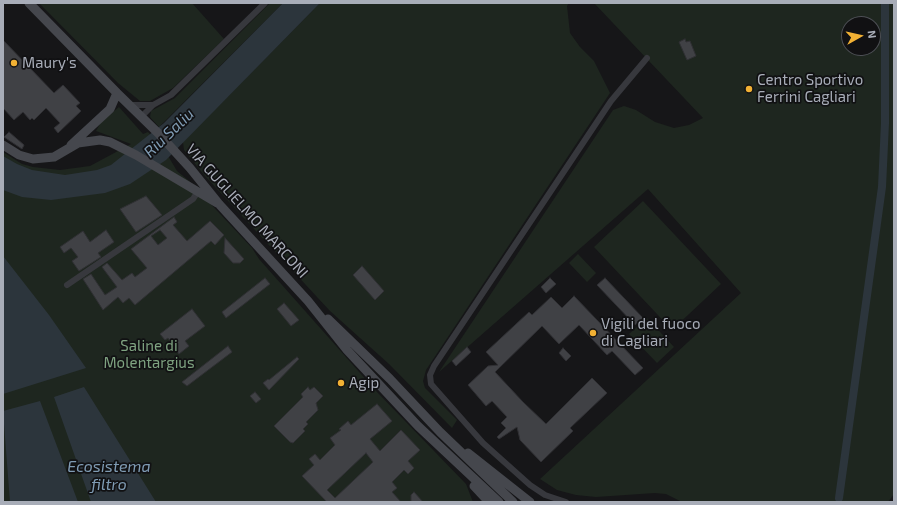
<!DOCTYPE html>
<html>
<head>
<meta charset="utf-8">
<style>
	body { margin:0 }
	#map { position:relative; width:897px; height:505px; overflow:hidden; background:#161618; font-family:"Exo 2",sans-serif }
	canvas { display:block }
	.frame { position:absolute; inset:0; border:4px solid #a8adb8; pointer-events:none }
	.north { position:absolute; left:841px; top:16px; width:40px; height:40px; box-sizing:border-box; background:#111113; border:1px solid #4d4f55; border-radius:50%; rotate:82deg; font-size:11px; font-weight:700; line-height:16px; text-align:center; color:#a8adb8 }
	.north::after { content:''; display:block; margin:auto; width:14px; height:18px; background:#f2b134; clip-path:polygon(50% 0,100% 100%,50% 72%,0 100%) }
</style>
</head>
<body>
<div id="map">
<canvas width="897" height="505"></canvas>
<div class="frame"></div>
<div class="north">N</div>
</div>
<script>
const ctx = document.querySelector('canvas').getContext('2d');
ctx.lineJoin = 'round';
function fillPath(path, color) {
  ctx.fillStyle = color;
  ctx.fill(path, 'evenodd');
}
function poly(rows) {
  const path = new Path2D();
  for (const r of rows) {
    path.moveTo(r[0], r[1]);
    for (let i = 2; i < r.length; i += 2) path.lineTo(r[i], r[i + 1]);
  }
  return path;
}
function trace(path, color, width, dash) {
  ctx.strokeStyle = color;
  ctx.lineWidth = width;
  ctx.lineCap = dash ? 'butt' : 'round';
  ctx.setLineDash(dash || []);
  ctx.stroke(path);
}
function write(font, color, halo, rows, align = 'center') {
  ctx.font = font + ' "Exo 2",sans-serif';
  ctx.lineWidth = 3.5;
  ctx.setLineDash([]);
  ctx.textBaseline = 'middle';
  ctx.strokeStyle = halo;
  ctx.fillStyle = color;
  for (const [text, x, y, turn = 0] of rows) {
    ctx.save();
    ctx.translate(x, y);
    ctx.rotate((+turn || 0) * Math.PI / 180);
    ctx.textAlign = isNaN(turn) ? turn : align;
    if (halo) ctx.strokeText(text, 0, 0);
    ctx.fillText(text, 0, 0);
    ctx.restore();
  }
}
fillPath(poly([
	[39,3,192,3,224,39,173,88,150,101,140,101,118,83],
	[270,3,283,3,159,127,150,117,151,111,175,98],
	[320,3,569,3,567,6,570,33,580,47,594,61,610,93,426,370,423,381,425,388,457,420,452,428,389,364,330,311,205,176,184,150,183,142],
	[594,3,894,3,894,494,888,502,682,502,666,494,655,493,596,497,576,495,557,490,540,479,741,293,648,189,439,372,613,110,624,106,636,110,655,122,674,128,689,125,703,118],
	[849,24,873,24,873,48,849,48],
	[119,107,143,134,148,132,164,149,177,171,200,190,207,200,252,248,259,259,376,391,466,484,473,502,3,502,3,152,22,164,33,167,60,170,90,166,131,144,96,131,101,122],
	[643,201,721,284,672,330,594,247],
	[578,254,596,273,587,282,569,263],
	[647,318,674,347,657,363,629,334]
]), '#1e261f');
fillPath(poly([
	[283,3,320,3,166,160,130,184,105,193,51,200,22,197,3,190,3,156,17,164,32,170,65,175,97,170,111,165,164,123],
	[3,256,49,315,86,368,3,394],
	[84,387,156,502,91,502,54,397],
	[40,401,78,502,10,502,3,411]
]), '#2c353c');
trace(poly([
	[839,498,882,187,885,123,885,3]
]), '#2c353c', 8);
const building = poly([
	[685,39,686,42,690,41,696,56,687,60,679,42,685,39],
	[3,40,54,93,63,85,80,103,76,106,81,111,58,133,54,128,60,123,46,108,34,120,32,118,30,120,23,112,14,120,3,108,3,40],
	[9,132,24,145,22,149,4,137,9,132],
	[146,196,162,215,136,232,120,209,146,196],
	[174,217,177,222,173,225,187,241,210,221,224,235,215,245,211,241,135,305,129,298,123,303,118,297,103,310,83,279,91,274,105,295,117,287,102,267,107,263,122,280,132,273,135,277,147,268,131,249,174,217],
	[160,230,167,238,158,245,151,236,160,230],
	[106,230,114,242,98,253,101,257,79,271,72,261,78,257,71,248,64,253,60,247,83,231,90,242,106,230],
	[225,238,244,259,240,263,233,263,224,253,225,238],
	[362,266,384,291,375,300,353,275,362,266],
	[265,278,270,284,226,318,222,312,265,278],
	[550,278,556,284,546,293,541,287,550,278],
	[605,278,643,318,635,325,597,285,605,278],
	[574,296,643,368,635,375,612,351,607,355,579,325,559,344,542,326,495,372,523,402,546,424,592,378,607,393,570,428,573,431,541,462,520,440,517,427,499,439,497,437,506,428,501,423,507,417,492,401,486,406,468,385,488,366,498,365,486,352,529,312,532,315,551,297,562,308,574,296],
	[284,303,299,320,291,326,277,309,284,303],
	[192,309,205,326,185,341,189,346,179,354,168,338,165,340,160,334,192,309],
	[228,346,232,352,187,386,182,382,228,346],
	[467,347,471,352,456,366,452,361,467,347],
	[563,348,571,356,566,361,559,353,563,348],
	[297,357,299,359,269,390,263,383,268,379,269,380,297,357],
	[308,387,310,390,314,387,323,396,316,403,318,410,306,422,308,424,303,429,305,431,293,443,290,442,274,426,303,397,301,394,308,387],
	[255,392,261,399,256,403,250,396,255,392],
	[377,404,392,421,370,439,380,451,401,430,420,450,408,461,414,468,408,474,404,470,392,482,397,488,392,492,401,502,327,502,302,476,314,465,309,459,315,454,320,460,335,445,330,438,341,430,339,429,348,421,351,425,377,404],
	[366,453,373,462,335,498,327,490,366,453],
	[414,492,423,502,411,502,411,495,414,492]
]);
fillPath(building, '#404145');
trace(building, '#303034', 1);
trace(poly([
	[129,105,153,105],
	[141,117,153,105,171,95,265,3],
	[67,285,193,199,197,193],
	[566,502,545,495,530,485,483,443,431,384,430,375,434,366,611,101,647,58]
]), '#37383d', 6);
trace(poly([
	[29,3,117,93,158,133,190,168,219,204,308,301,347,350,418,426,499,502],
	[3,145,19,155,33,159,54,157,78,143,100,140,110,142,136,155,217,203],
	[71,145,110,109,117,93],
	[328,319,390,379,440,432,513,502],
	[468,453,530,502],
	[474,486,489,502]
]), '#45474d', 9);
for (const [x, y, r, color] of [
	[14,63,4,"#f2b134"],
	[749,89,4,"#f2b134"],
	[593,333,4,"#f2b134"],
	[341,383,4,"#f2b134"]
]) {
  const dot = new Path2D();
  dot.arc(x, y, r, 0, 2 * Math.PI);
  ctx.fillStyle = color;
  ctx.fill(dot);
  trace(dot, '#111113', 1.5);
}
write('15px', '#a8adb8', '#111113', [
	["Maury's",22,63],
	["Centro Sportivo",757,80],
	["Ferrini Cagliari",757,97],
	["Vigili del fuoco",601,324],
	["di Cagliari",601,341],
	["Agip",349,383]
], 'left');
write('15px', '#a8adb8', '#111113', [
	["VIA GUGLIELMO MARCONI",247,211,48]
]);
write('15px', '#7fa381', '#111113', [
	["Saline di",149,346],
	["Molentargius",149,363]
]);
write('italic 16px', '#7f9bb3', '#111113', [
	["Riu Saliu",169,133,-44],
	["Ecosistema",109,467],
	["filtro",109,485]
]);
</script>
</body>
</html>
